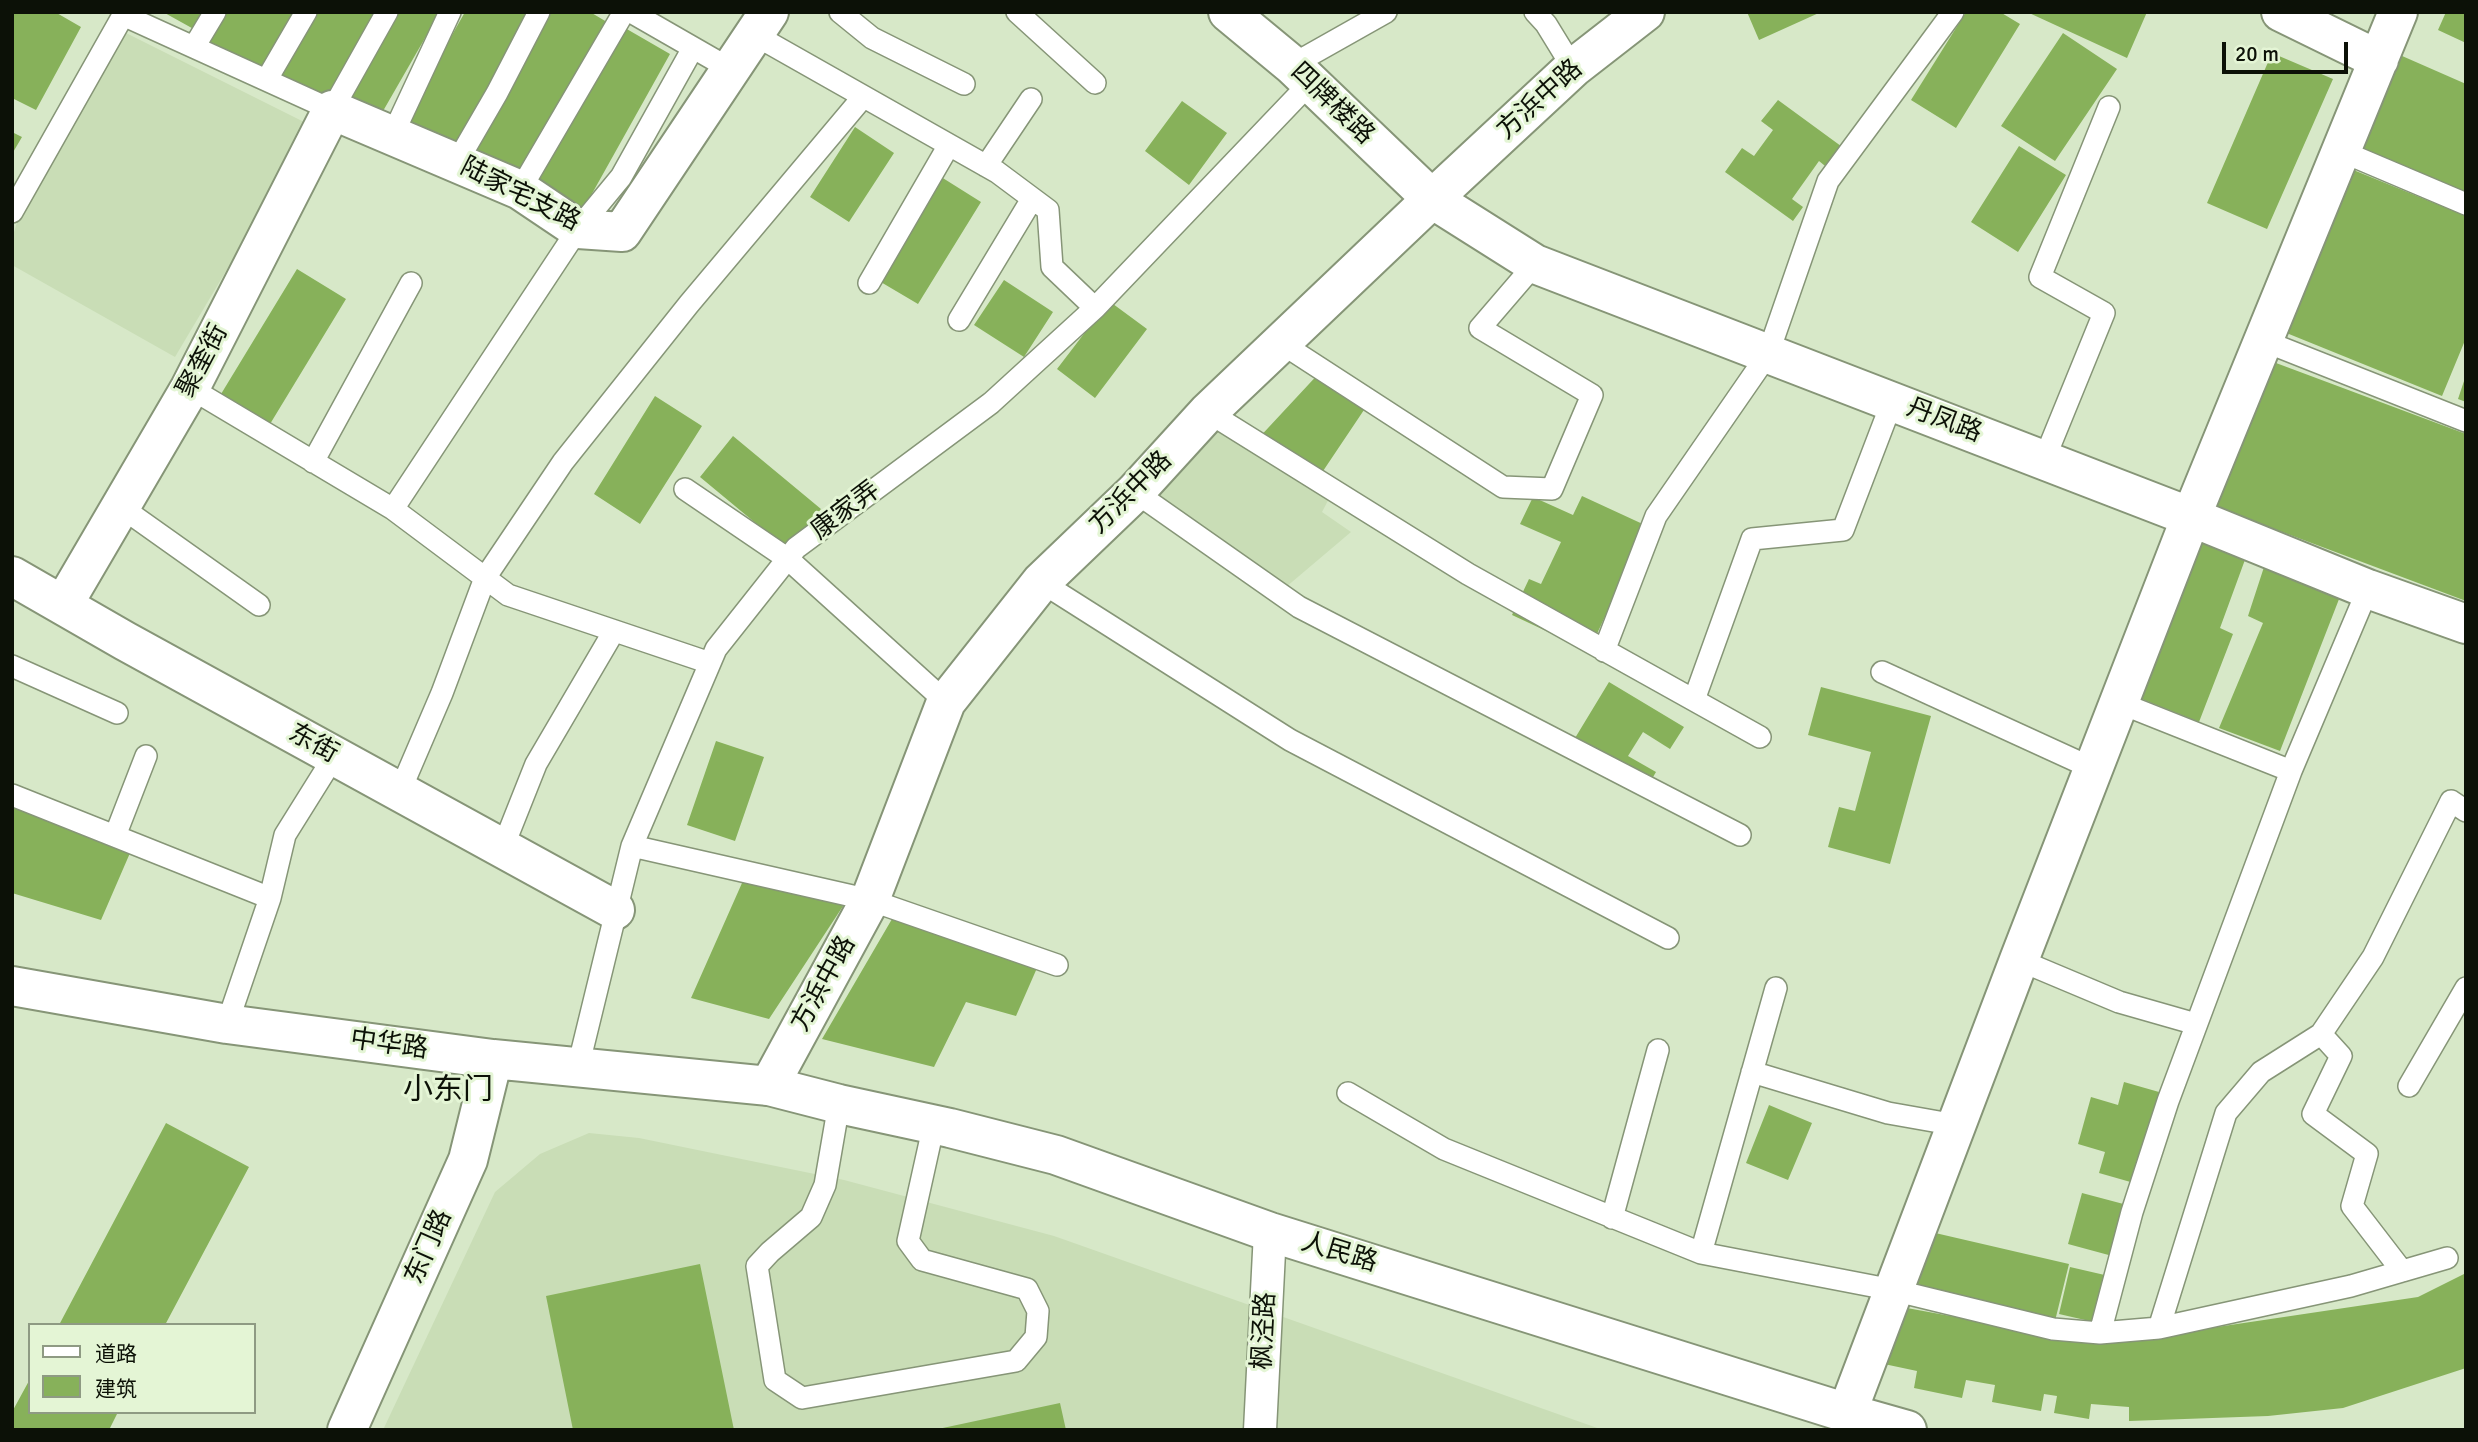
<!DOCTYPE html>
<html>
<head>
<meta charset="utf-8">
<style>
	body { margin:0 }
	#map { position:relative; width:2478px; height:1442px; overflow:hidden; background:#d7e8c8; font-family:Signika,"Noto Sans SC",sans-serif }
	canvas { display:block }
	.frame { position:absolute; inset:0; border:14px solid #0c1107; pointer-events:none }
	.legend { position:absolute; left:28px; top:1323px; width:228px; height:91px; box-sizing:border-box; background:#e4f5d5; border:2px solid #8e9a83; margin:0; padding:9px 12px; list-style:none; font-size:21px; color:#0c1107 }
	.legend li { display:flex; align-items:center; gap:14px; height:35px }
	.legend b { width:35px; border:2px solid #8e9a83 }
	.scale { position:absolute; left:2222px; top:42px; width:126px; height:32px; box-sizing:border-box; border:4px solid #0c1107; border-top:0; padding-left:9px; font-size:21px; line-height:24px; white-space:nowrap; color:#0c1107; -webkit-text-stroke:5px #e4f5d5; paint-order:stroke }
</style>
</head>
<body>
<div id="map">
<canvas width="2478" height="1442"></canvas>
<div class="frame"></div>
<ul class="legend">
<li><b style="height:9px;background:#fff"></b>道路</li>
<li><b style="height:19px;background:#87b15a"></b>建筑</li>
</ul>
<div class="scale">20 m</div>
</div>
<script>
const ctx = document.querySelector('canvas').getContext('2d');
ctx.lineJoin = 'round';
function fillPath(path, color) {
  ctx.fillStyle = color;
  ctx.fill(path, 'evenodd');
}
function poly(rows) {
  const path = new Path2D();
  for (const r of rows) {
    path.moveTo(r[0], r[1]);
    for (let i = 2; i < r.length; i += 2) path.lineTo(r[i], r[i + 1]);
  }
  return path;
}
function trace(path, color, width, dash) {
  ctx.strokeStyle = color;
  ctx.lineWidth = width;
  ctx.lineCap = dash ? 'butt' : 'round';
  ctx.setLineDash(dash || []);
  ctx.stroke(path);
}
function write(font, color, halo, rows, align = 'center') {
  ctx.font = font + ' Signika,"Noto Sans SC",sans-serif';
  ctx.lineWidth = 6;
  ctx.setLineDash([]);
  ctx.textBaseline = 'middle';
  ctx.strokeStyle = halo;
  ctx.fillStyle = color;
  for (const [text, x, y, turn = 0] of rows) {
    ctx.save();
    ctx.translate(x, y);
    ctx.rotate((+turn || 0) * Math.PI / 180);
    ctx.textAlign = isNaN(turn) ? turn : align;
    if (halo) ctx.strokeText(text, 0, 0);
    ctx.fillText(text, 0, 0);
    ctx.restore();
  }
}
fillPath(poly([
	[126,33,312,126,175,357,12,265,12,239,18,219],
	[1208,412,1333,491,1322,512,1351,532,1279,593,1135,492],
	[589,1133,639,1138,844,1180,1054,1236,1603,1430,383,1430,495,1192,540,1154]
]), '#c9ddb6');
fillPath(poly([
	[12,12,55,12,81,27,36,110,12,98],
	[163,12,211,12,199,32],
	[221,12,300,12,264,74,205,40],
	[316,12,440,12,379,118,332,110,278,79],
	[465,12,536,12,457,150,404,120],
	[548,12,590,12,612,25,524,180,469,149],
	[1747,12,1821,12,1759,40],
	[1966,12,2000,12,2020,24,1956,128,1911,100],
	[2027,12,2147,12,2127,58],
	[2446,12,2466,12,2466,43,2438,30],
	[625,28,670,54,584,208,538,182],
	[2063,33,2117,69,2055,161,2001,126],
	[2393,52,2466,84,2466,192,2353,144],
	[2272,53,2333,79,2267,229,2207,203],
	[1778,100,1845,149,1830,170,1819,161,1792,199,1803,207,1793,221,1725,172,1742,148,1754,156,1773,130,1761,121],
	[1182,101,1227,133,1189,185,1145,151],
	[855,127,894,153,849,222,810,197],
	[12,132,22,137,12,154],
	[2019,146,2066,175,2018,252,1971,222],
	[2351,169,2466,216,2466,338,2442,396,2284,332],
	[938,175,981,202,918,304,874,278],
	[297,269,346,299,267,429,218,399],
	[1004,280,1053,312,1024,357,974,325],
	[1109,301,1147,329,1095,398,1057,369],
	[2268,360,2466,434,2466,601,2213,506],
	[1322,370,1370,401,1317,480,1255,442],
	[2465,378,2466,378,2466,402,2458,399],
	[655,396,702,426,640,524,594,494],
	[733,436,821,509,788,550,700,477],
	[1582,496,1647,526,1589,651,1512,615,1529,579,1541,584,1561,542,1520,524,1533,497,1573,515],
	[2201,542,2246,557,2220,628,2233,634,2199,722,2134,696],
	[2265,564,2341,594,2280,751,2219,728,2263,623,2248,616],
	[1609,682,1684,727,1670,749,1643,732,1628,756,1656,772,1643,794,1569,748],
	[1821,687,1931,716,1890,864,1828,847,1839,807,1855,811,1871,752,1808,735],
	[716,741,764,757,735,841,687,825],
	[12,804,130,853,101,920,12,893],
	[746,874,847,900,769,1019,691,998],
	[892,919,1037,968,1016,1016,966,1002,934,1067,822,1039],
	[2124,1082,2159,1092,2134,1183,2099,1173,2105,1152,2078,1144,2091,1097,2118,1105],
	[1769,1105,1812,1123,1788,1180,1746,1163],
	[166,1123,249,1167,165,1325,59,1325],
	[2082,1193,2131,1206,2116,1257,2068,1244],
	[1918,1229,2069,1264,2055,1321,1904,1285],
	[700,1264,734,1430,573,1430,546,1296],
	[2070,1267,2109,1276,2098,1323,2059,1314],
	[2466,1273,2466,1368,2343,1408,2268,1416,2129,1421,2129,1407,2091,1404,2089,1419,2054,1413,2057,1396,2044,1394,2041,1411,1992,1402,1995,1385,1966,1380,1962,1398,1914,1388,1917,1371,1884,1364,1896,1306,2103,1344,2418,1297],
	[30,1379,30,1412,118,1412,109,1430,12,1430,12,1412],
	[1060,1403,1066,1430,938,1430,938,1429]
]), '#87b15a');
const service = poly([
	[631,12,732,70],
	[840,12,872,38,964,84],
	[1017,12,1095,83],
	[1535,12,1546,24,1573,68],
	[123,15,332,110,387,12],
	[755,35,997,172,1048,210,1052,267,1095,308],
	[194,47,215,12],
	[1292,65,1386,12],
	[267,79,306,12],
	[393,134,450,12],
	[2341,151,2466,204],
	[457,162,497,93,539,12],
	[986,166,1031,99],
	[520,190,624,12],
	[12,212,125,12],
	[869,283,949,145],
	[959,320,1032,199],
	[2264,341,2466,421],
	[1281,343,1503,487,1552,489,1592,395,1480,328,1535,264],
	[190,388,393,509,508,595,710,663],
	[1208,412,1468,574,1760,737],
	[2044,460,2104,313,2040,277,2109,107],
	[313,462,411,283],
	[685,489,788,559,946,702],
	[1135,492,1299,607,1740,835],
	[121,507,259,605],
	[393,509,578,229,621,177,693,48],
	[1041,582,1290,740,1668,938],
	[1604,651,1656,516,1768,354,1828,181,1953,12],
	[12,666,117,713],
	[1882,672,2094,769],
	[1694,700,1752,539,1843,530,1892,402],
	[2120,703,2291,771],
	[400,791,442,693,485,578,563,462,689,304,863,97],
	[12,795,270,898],
	[115,836,146,756],
	[632,846,870,900,1057,965],
	[503,847,536,764,614,631],
	[2019,960,2119,1002,2196,1024],
	[227,1024,270,898,285,835,335,755],
	[2321,1034,2341,1056,2313,1114,2367,1154,2352,1206,2402,1271],
	[578,1067,632,846,716,649,796,548,991,403,1095,308,1310,83],
	[1752,1072,1888,1113,1956,1125],
	[2409,1086,2466,988],
	[1348,1093,1444,1149,1701,1253,1893,1290,2053,1329,2100,1333,2159,1328,2351,1286,2447,1258],
	[839,1104,825,1185,811,1217,770,1252,757,1266,775,1380,802,1398,1016,1361,1036,1337,1038,1311,1027,1289,922,1260,908,1241,934,1124],
	[1612,1218,1658,1050],
	[1701,1253,1776,988],
	[2159,1328,2226,1113,2261,1072,2321,1034,2373,957,2451,801,2466,811],
	[2100,1333,2132,1212,2168,1101,2291,771,2368,589]
]);
const pedestrian = poly([
	[1260,1430,1270,1232]
]);
const minor = poly([
	[1228,12,1292,65,1432,199,1535,264,2191,517,2368,589,2466,624],
	[2281,12,2379,60],
	[12,576,125,641,615,910],
	[63,605,190,388,332,110,520,190,578,229,622,232,769,12],
	[769,1086,870,900,946,702,1041,582,1135,492,1208,412,1432,199,1573,68,1645,12],
	[1847,1413,2019,960,2191,517,2398,12]
]);
const tertiary = poly([
	[12,986,227,1024,493,1059,769,1086,839,1104,950,1128,1056,1155,1270,1232,1847,1413,1907,1430],
	[347,1430,468,1160,493,1059]
]);
trace(service, '#869577', 24);
trace(pedestrian, '#869577', 35);
trace(minor, '#869577', 42);
trace(tertiary, '#869577', 42);
trace(service, '#fff', 21);
trace(pedestrian, '#fff', 32);
trace(minor, '#fff', 38);
trace(tertiary, '#fff', 38);
write('26px', '#0c1107', '#e4f5d5', [
	["方浜中路",1540,100,-42],
	["四牌楼路",1332,104,44],
	["陆家宅支路",520,195,27],
	["聚奎街",203,361,-62],
	["丹凤路",1944,421,21],
	["方浜中路",1131,493,-45],
	["康家弄",846,511,-37],
	["东街",313,744,29],
	["方浜中路",824,984,-61],
	["中华路",389,1045,8],
	["东门路",429,1247,-66],
	["人民路",1339,1253,17],
	["枫泾路",1265,1331,-87]
]);
write('30px', '#0c1107', '#e4f5d5', [
	["小东门",448,1091]
]);
</script>
</body>
</html>
